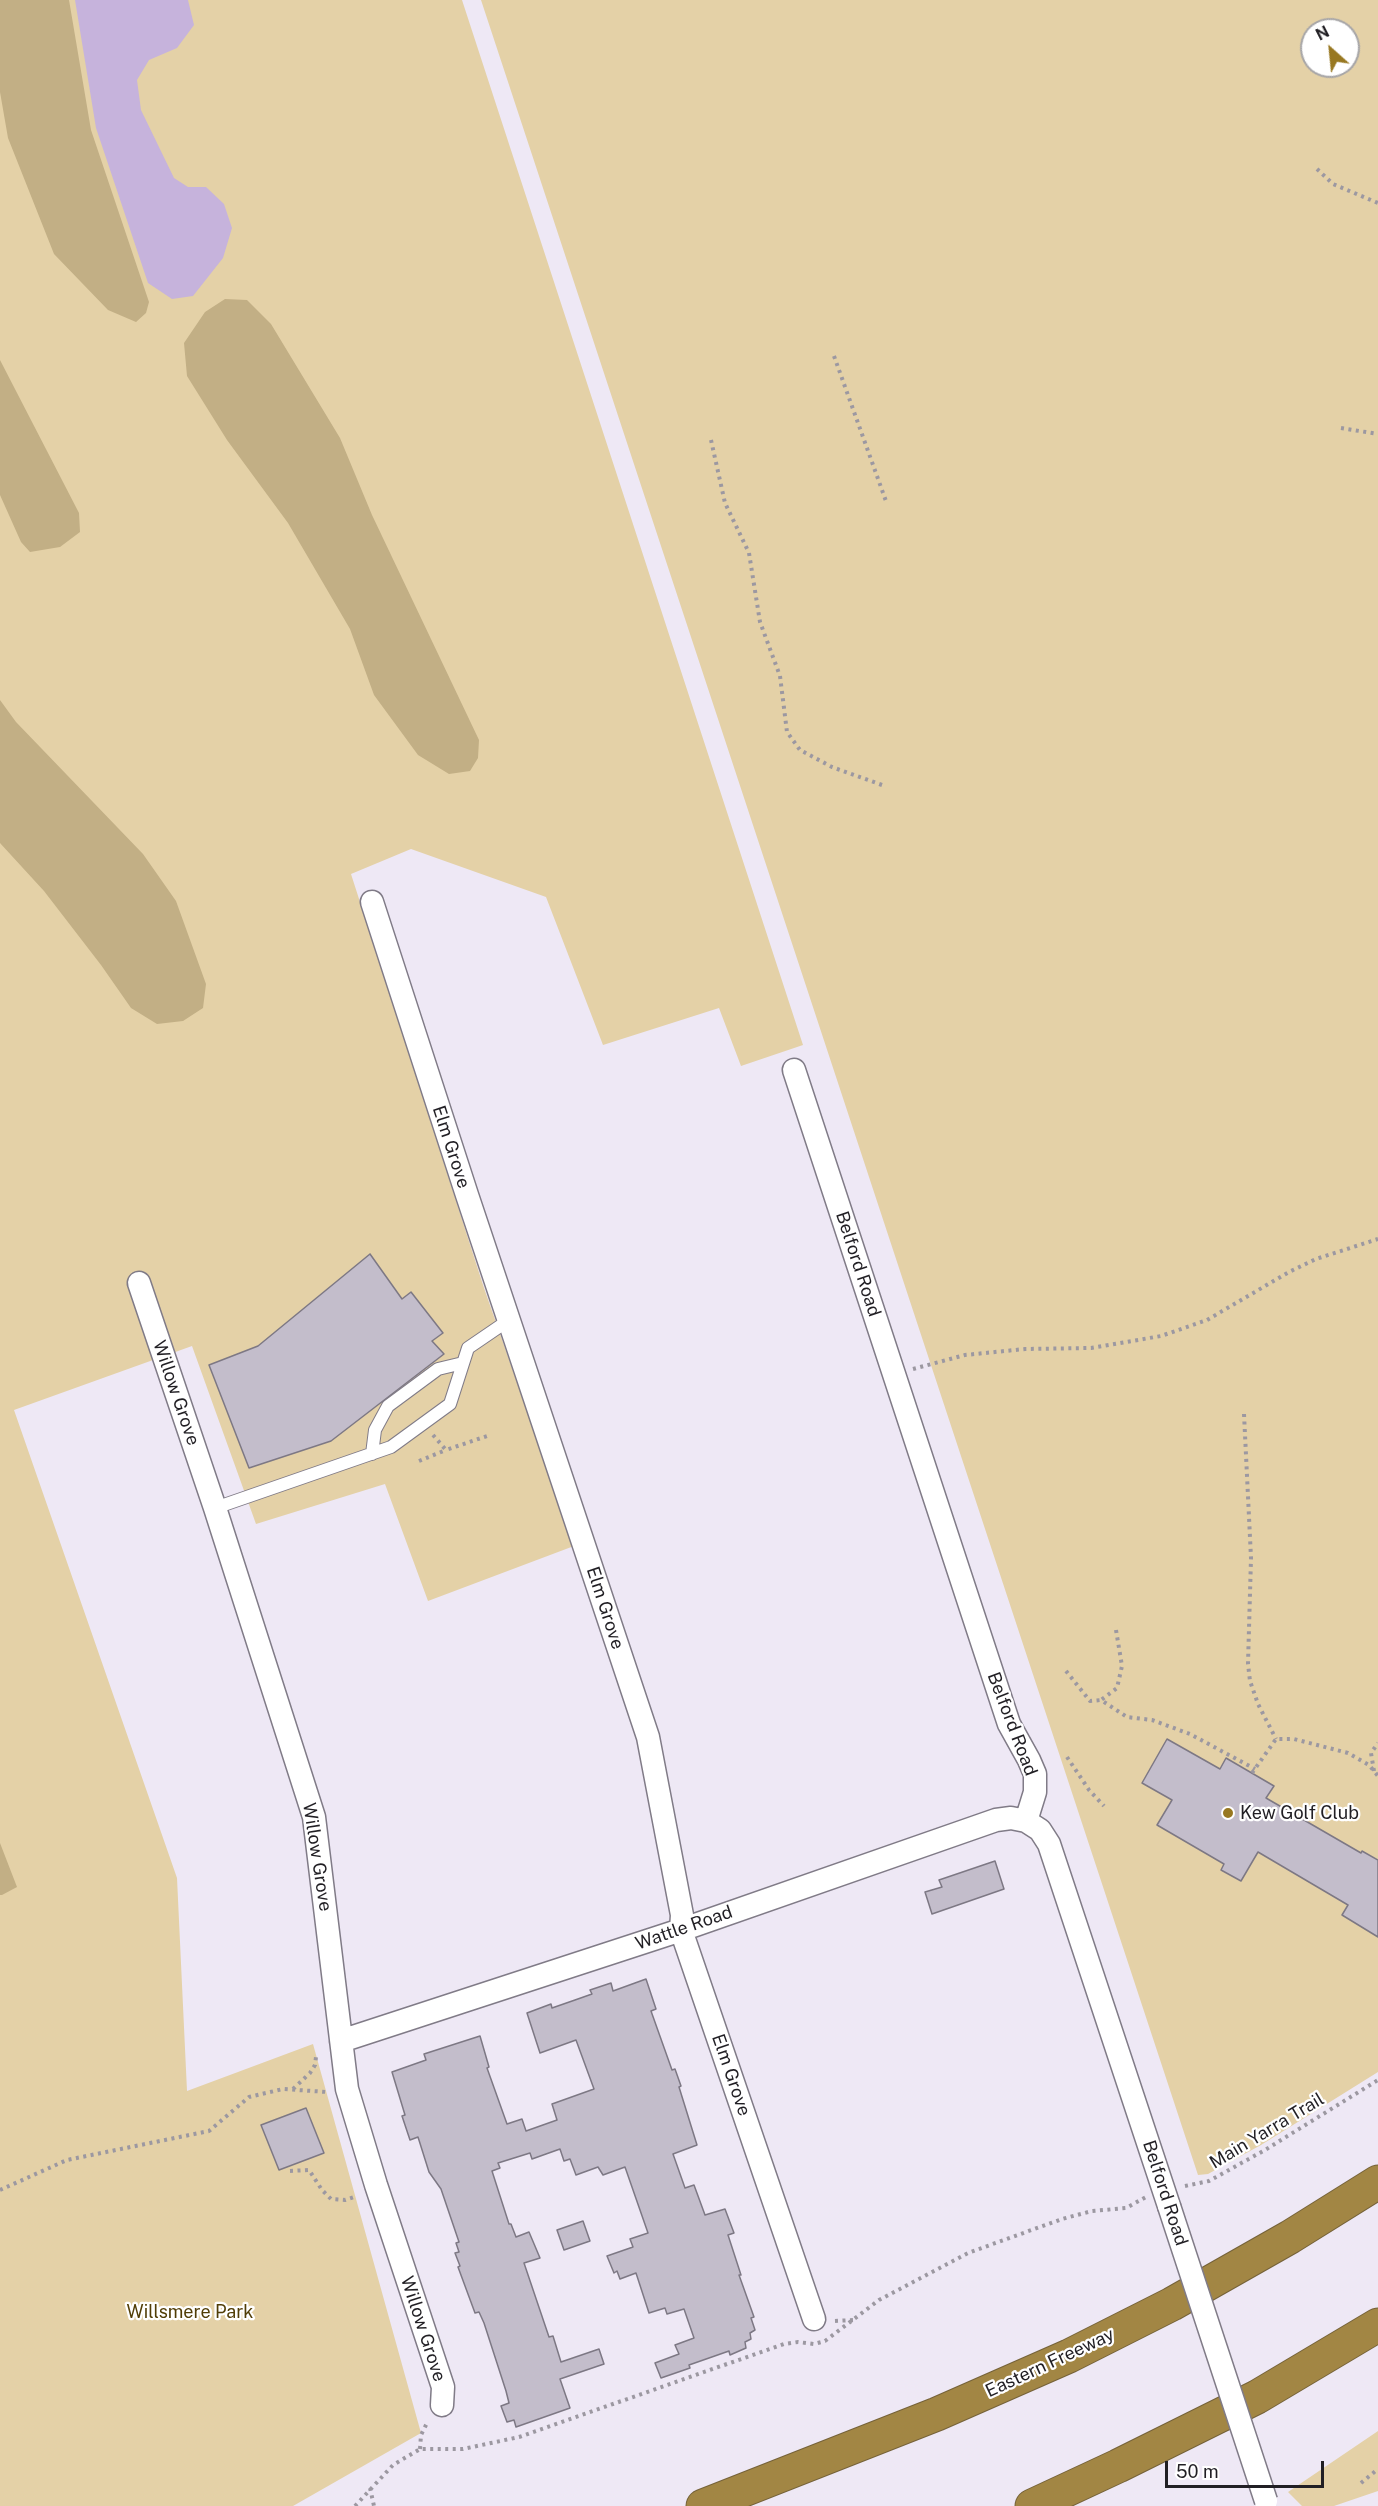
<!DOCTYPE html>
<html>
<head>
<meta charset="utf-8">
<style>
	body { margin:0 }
	#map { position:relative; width:1378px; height:2506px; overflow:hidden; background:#eee8f5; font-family:"Public Sans",sans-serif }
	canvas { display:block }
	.north { position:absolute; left:1300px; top:18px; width:60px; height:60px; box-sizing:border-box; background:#fff; border:2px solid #a6a5a7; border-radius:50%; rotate:333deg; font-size:16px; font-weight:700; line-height:24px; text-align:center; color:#211f24 }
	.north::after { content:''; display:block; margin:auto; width:21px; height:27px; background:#987821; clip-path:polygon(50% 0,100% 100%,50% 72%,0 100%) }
	.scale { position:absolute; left:1165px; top:2461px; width:159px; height:27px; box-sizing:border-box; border:3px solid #211f24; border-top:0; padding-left:8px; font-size:18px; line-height:21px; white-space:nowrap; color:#211f24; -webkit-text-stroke:4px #fff; paint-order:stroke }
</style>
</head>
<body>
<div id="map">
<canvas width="1378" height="2506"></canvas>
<div class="north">N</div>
<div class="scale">50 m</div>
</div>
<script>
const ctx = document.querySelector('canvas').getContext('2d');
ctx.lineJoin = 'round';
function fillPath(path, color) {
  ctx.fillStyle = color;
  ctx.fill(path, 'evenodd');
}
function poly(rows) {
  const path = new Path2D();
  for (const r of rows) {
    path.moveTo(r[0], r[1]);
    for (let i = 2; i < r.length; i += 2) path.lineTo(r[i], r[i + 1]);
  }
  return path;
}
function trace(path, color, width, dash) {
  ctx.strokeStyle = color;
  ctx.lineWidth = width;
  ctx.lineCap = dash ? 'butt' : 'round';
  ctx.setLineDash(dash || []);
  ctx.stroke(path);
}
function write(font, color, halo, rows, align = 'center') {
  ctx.font = font + ' "Public Sans",sans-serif';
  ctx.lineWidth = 4.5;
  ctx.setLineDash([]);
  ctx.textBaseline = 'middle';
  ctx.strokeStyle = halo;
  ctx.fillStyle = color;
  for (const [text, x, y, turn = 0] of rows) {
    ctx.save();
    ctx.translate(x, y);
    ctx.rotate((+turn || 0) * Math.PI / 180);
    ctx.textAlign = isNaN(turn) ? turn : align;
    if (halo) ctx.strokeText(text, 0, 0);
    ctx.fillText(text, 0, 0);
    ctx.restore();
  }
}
fillPath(poly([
	[0,0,462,0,803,1045,741,1066,719,1008,603,1045,546,897,411,849,351,874,484,1288,574,1546,428,1601,385,1484,256,1524,192,1346,14,1410,177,1878,187,2091,313,2044,421,2433,293,2506,0,2506],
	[481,0,1378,0,1378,2072,1261,2145,1208,2174,1198,2175],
	[1312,30,1348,30,1348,66,1312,66],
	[1378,2431,1378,2491,1334,2506,1302,2506,1288,2492]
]), '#e4d1a7');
fillPath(poly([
	[0,0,69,0,91,130,149,302,146,313,136,322,108,310,54,254,8,138,0,92],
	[225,299,247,300,271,324,340,438,372,515,479,740,478,758,470,771,449,774,418,755,374,695,350,629,288,523,227,440,187,376,184,343,205,312],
	[0,360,79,513,80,532,60,547,30,552,21,542,0,495],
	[0,700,16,722,143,854,176,901,206,984,203,1008,183,1021,157,1024,131,1008,101,965,44,891,0,843],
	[0,1843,17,1887,2,1895,0,1895]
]), '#c2af85');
fillPath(poly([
	[75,0,188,0,194,25,177,48,149,60,137,80,141,110,174,178,188,187,206,187,224,204,232,228,223,258,193,296,172,299,148,283,96,128]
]), '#c6b3dc');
const building = poly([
	[370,1254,402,1299,411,1292,443,1333,432,1341,444,1354,331,1441,249,1468,209,1365,258,1346,370,1254],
	[1167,1739,1220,1769,1226,1758,1274,1786,1266,1798,1361,1853,1362,1851,1378,1860,1378,1937,1342,1915,1348,1905,1258,1852,1241,1881,1221,1870,1224,1864,1157,1825,1172,1800,1142,1783,1167,1739],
	[995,1861,1004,1889,932,1914,925,1892,942,1887,939,1880,995,1861],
	[646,1979,656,2009,651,2011,672,2070,675,2069,681,2086,679,2087,697,2145,673,2154,685,2188,694,2185,705,2215,725,2209,734,2233,728,2235,741,2275,739,2275,754,2317,751,2318,755,2330,750,2333,751,2339,745,2342,746,2348,730,2355,729,2351,689,2365,690,2368,661,2378,655,2363,679,2354,675,2345,694,2338,684,2309,667,2314,665,2308,649,2313,636,2273,620,2279,617,2271,614,2273,607,2256,633,2247,630,2239,648,2233,625,2167,603,2175,598,2167,576,2175,570,2159,564,2161,560,2149,532,2159,530,2153,498,2163,500,2168,492,2171,509,2224,511,2224,516,2237,529,2232,540,2258,524,2263,549,2337,553,2336,561,2362,599,2349,604,2364,560,2379,570,2408,516,2427,514,2420,507,2422,501,2406,509,2403,506,2391,484,2323,479,2312,475,2313,458,2267,460,2266,455,2253,459,2252,456,2243,459,2242,441,2189,429,2172,418,2137,410,2140,402,2116,405,2115,392,2072,426,2060,424,2054,480,2036,489,2067,487,2068,507,2124,522,2119,526,2131,557,2120,552,2104,594,2089,576,2040,540,2053,527,2013,551,2004,552,2008,575,2000,592,1994,590,1990,611,1983,613,1991,646,1979],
	[306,2108,324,2153,279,2170,261,2125,306,2108],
	[583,2221,590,2241,564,2250,557,2230,583,2221]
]);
fillPath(building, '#c3bdcb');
trace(building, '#7d7884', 1.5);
const service = poly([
	[372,1454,375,1430,388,1406,438,1369,463,1363],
	[215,1508,391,1447,450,1404,468,1348,509,1320]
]);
const minor = poly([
	[372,902,467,1195,648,1737,682,1915,681,1930,814,2319],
	[794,1070,1009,1724,1029,1760,1035,1774,1035,1792,1026,1821],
	[139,1283,215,1508,314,1817,347,2089,376,2185,443,2387,442,2405],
	[341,2041,681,1930,996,1820,1011,1818,1026,1821,1040,1830,1049,1844,1169,2206]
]);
const motorway = poly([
	[703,2506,937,2414,1069,2356,1172,2304,1290,2237,1378,2182],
	[1032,2506,1118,2466,1257,2397,1378,2325]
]);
trace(service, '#807b87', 14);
trace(minor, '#807b87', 25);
trace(motorway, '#756239', 35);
trace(poly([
	[1317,169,1333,184,1378,203],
	[834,356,887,504],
	[1341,428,1378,434],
	[711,440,725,503,749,553,760,622,780,676,787,732,800,750,832,767,882,785],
	[913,1369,965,1355,1025,1349,1091,1348,1161,1336,1207,1320,1289,1272,1316,1259,1378,1239],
	[1244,1414,1251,1558,1248,1664,1250,1681,1258,1704,1276,1739],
	[433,1435,446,1450,490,1435],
	[419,1461,446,1450],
	[1116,1630,1122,1666,1117,1688,1101,1700,1127,1717,1152,1720,1190,1734,1255,1769],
	[1066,1671,1090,1701,1101,1700],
	[1067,1757,1089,1790,1104,1806],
	[1374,1771,1371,1753,1378,1743],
	[1252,1773,1276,1739,1294,1739,1348,1753,1369,1765,1378,1776],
	[293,2089,310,2073,315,2065,316,2057],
	[290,2171,309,2170,322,2190,331,2199,345,2200,357,2196],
	[1185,2186,1209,2181,1265,2150,1378,2080],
	[0,2190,67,2160,209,2131,249,2097,283,2089,327,2092],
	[835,2321,854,2320],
	[420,2449,421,2435,428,2421],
	[1361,2483,1378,2469],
	[370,2488,374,2506],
	[355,2506,393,2465,420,2449,463,2449,519,2437,784,2344,798,2342,814,2344,825,2341,879,2300,968,2253,1062,2219,1092,2211,1126,2208,1146,2197]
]), '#9c98a1', 4, [3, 4.5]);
trace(service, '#fff', 12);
trace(minor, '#fff', 22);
trace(motorway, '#a28644', 33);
const minorBridge = poly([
	[1169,2206,1266,2501]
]);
trace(minorBridge, '#807b87', 25, []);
trace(minorBridge, '#fff', 22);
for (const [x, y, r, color] of [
	[1228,1813,6,"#987821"]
]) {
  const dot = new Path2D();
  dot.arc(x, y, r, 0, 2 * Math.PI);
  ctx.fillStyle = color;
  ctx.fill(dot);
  trace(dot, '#fff', 2);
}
write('18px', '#211f24', '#fff', [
	["Elm Grove",451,1147,72],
	["Belford Road",858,1264,72],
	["Willow Grove",176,1393,71],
	["Elm Grove",605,1608,72],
	["Belford Road",1012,1724,69],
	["Willow Grove",317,1857,81],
	["Wattle Road",684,1928,-19],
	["Elm Grove",731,2075,71],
	["Main Yarra Trail",1267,2131,-31],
	["Belford Road",1165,2193,72],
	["Willow Grove",423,2329,72],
	["Eastern Freeway",1050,2363,-25]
]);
write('18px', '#211f24', '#fff', [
	["Kew Golf Club",1240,1813]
], 'left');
write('18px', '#513d06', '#fff', [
	["Willsmere Park",190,2312]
]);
</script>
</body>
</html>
